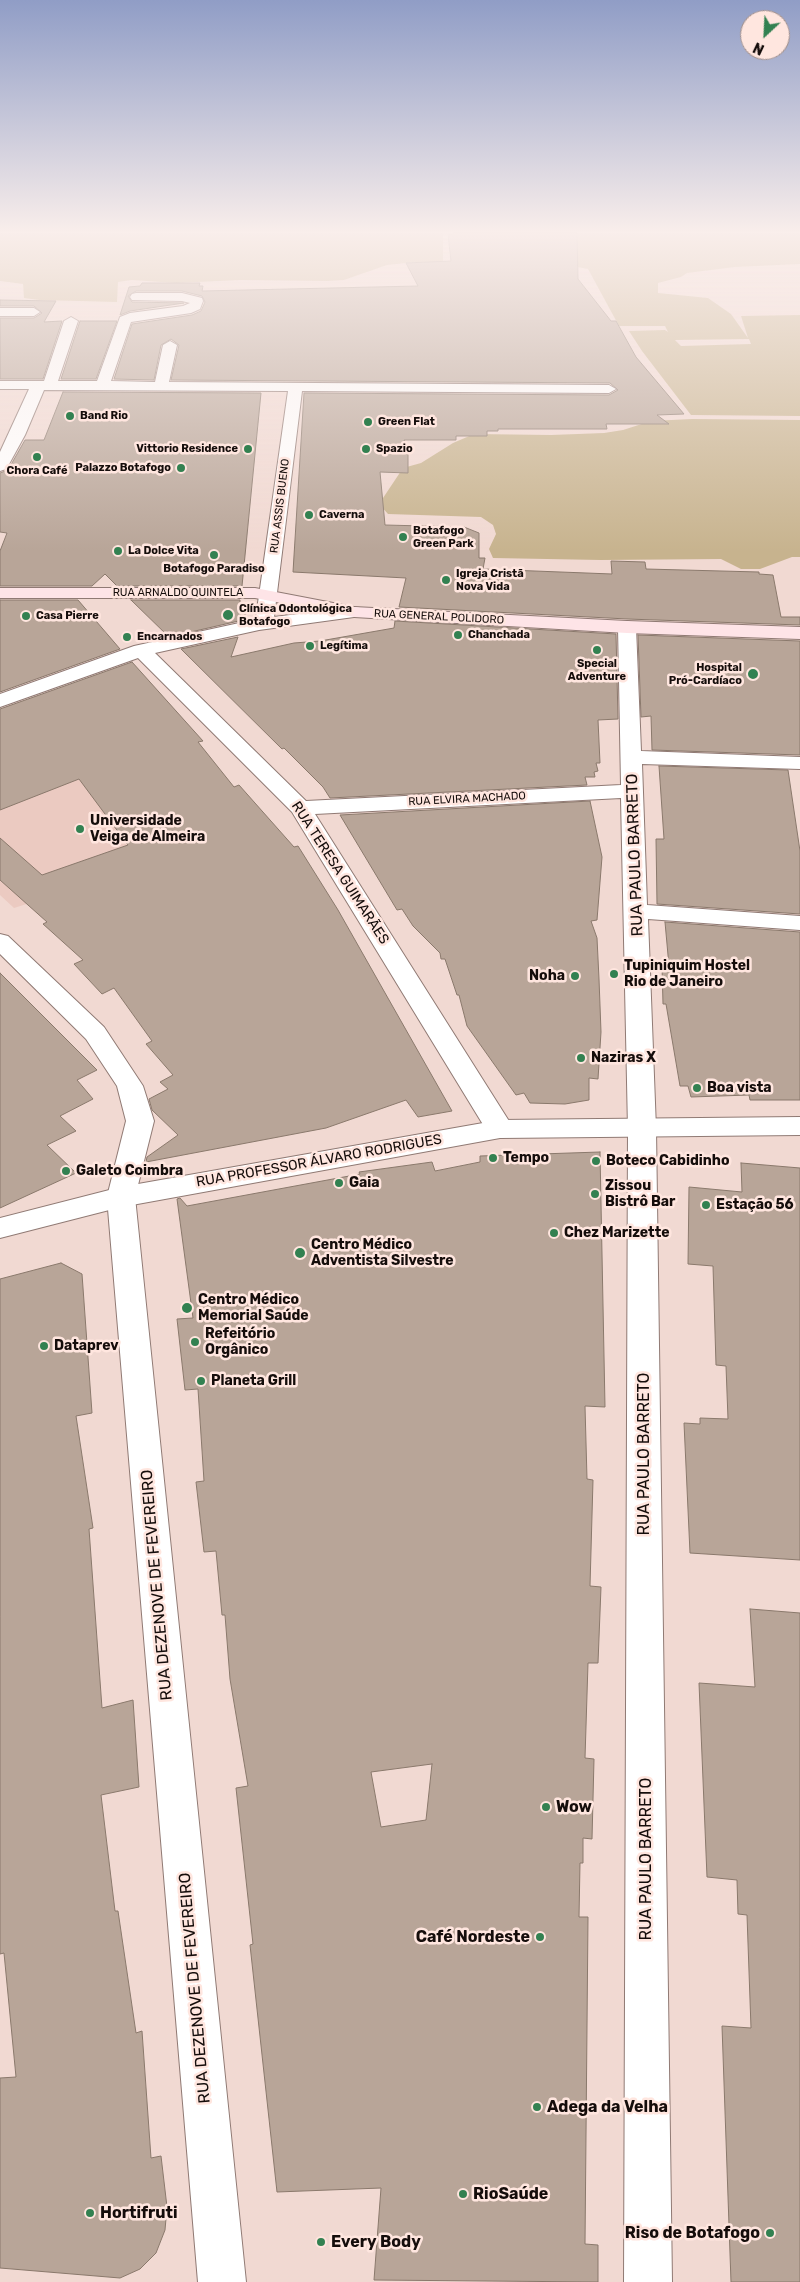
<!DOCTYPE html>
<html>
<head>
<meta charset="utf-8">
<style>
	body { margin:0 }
	#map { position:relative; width:800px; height:2282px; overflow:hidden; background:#f1d9d2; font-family:Rubik,sans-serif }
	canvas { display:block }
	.north { position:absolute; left:740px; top:10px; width:50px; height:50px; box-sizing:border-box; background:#ffe6df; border:1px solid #a18f8a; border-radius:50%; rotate:205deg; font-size:14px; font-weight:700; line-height:20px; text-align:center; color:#150d0b }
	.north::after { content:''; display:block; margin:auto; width:18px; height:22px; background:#338151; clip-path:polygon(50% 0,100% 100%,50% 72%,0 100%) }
</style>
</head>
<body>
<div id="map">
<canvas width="800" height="2282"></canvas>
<div class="north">N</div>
</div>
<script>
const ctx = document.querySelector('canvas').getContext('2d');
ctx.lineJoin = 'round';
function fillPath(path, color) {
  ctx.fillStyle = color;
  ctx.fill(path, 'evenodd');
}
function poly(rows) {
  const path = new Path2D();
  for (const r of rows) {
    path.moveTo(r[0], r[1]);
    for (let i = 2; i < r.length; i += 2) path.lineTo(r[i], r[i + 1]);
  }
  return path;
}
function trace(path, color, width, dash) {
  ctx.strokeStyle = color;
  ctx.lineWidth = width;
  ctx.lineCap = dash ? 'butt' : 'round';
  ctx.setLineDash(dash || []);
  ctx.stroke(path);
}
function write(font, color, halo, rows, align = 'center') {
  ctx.font = font + ' Rubik,sans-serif';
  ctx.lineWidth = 5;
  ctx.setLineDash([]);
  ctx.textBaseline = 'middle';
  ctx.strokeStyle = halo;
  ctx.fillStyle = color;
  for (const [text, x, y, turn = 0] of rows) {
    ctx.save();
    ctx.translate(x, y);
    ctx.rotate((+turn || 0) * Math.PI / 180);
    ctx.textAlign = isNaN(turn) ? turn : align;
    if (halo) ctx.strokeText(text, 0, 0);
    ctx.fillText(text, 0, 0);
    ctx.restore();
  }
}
fillPath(poly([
	[0,715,181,855,14,908,0,895]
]), '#ebcac1');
fillPath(poly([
	[0,233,443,233,443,262,416,262,387,265,344,280,327,281,240,280,176,283,132,280,118,282,117,302,39,300,24,298,23,284,0,281],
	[495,233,800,233,800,264,735,267,687,273,681,277,658,283,658,293,708,298,731,314,748,338,741,316,800,315,800,416,691,415,642,351,629,331,665,330,668,332,665,326,619,326,588,269,505,254],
	[749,339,751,344,681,346,675,340],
	[692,419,800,420,800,557,792,557,760,569,741,569,721,559,601,560,493,558,489,549,496,534,493,525,481,517,388,514,379,504,403,468,421,463,453,443,474,434,551,435,604,433,623,430,651,421]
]), '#c7b38e');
const building = poly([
	[454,233,577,233,578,279,611,321,616,321,636,357,684,414,657,415,669,424,606,424,607,429,498,429,498,431,487,431,487,436,456,436,456,440,404,440,408,448,408,473,380,472,385,525,464,527,479,533,479,558,485,558,483,569,612,574,611,561,645,562,646,569,759,572,759,574,773,575,781,617,800,617,800,625,627,619,399,607,406,578,293,572,304,393,609,395,618,390,610,383,171,380,179,345,171,339,161,345,154,380,114,379,132,324,192,315,201,311,205,302,202,296,182,291,136,291,128,296,132,302,184,303,130,311,120,315,129,287,140,286,142,283,200,283,199,286,203,286,202,291,418,286,406,263,451,261,448,235,454,234,454,233],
	[0,300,56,301,44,322,62,321,43,379,0,379,0,318,34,318,42,313,34,306,0,306,0,300],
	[80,321,117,321,96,379,61,379,80,321],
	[63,392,261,393,242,586,117,586,105,574,92,586,0,586,0,551,7,533,0,532,0,473,8,470,25,440,44,440,63,392],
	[0,600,78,600,120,649,0,692,0,600],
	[131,600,240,600,240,605,248,605,243,620,169,637,131,600],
	[395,621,616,634,618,719,598,720,600,763,596,763,598,771,594,772,595,777,585,777,587,785,330,798,323,787,284,748,282,749,181,649,238,637,231,657,294,643,320,641,394,628,395,621],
	[638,635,800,641,800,755,652,750,651,716,641,717,638,635],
	[132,662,203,741,198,742,234,787,239,785,294,847,298,846,338,910,452,1111,418,1117,406,1100,326,1128,146,1162,147,1157,178,1135,152,1110,149,1099,168,1089,160,1082,173,1075,146,1044,152,1041,114,988,102,994,74,964,83,960,43,924,47,922,0,880,0,838,42,875,128,845,79,779,0,810,0,709,132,662],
	[659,766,788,770,800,851,800,914,657,904,656,839,664,839,659,766],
	[590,801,602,857,597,920,591,921,597,938,599,979,601,1032,598,1079,589,1078,589,1100,565,1104,530,1103,524,1093,516,1095,467,1026,459,995,457,995,445,959,441,959,440,953,413,926,402,909,397,910,340,815,590,801],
	[665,922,800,932,800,1100,750,1100,749,1095,691,1097,688,1086,680,1086,666,1004,663,1004,662,966,669,966,665,922],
	[0,973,97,1070,77,1080,93,1099,60,1116,76,1131,47,1145,76,1173,0,1208,0,973],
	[600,1152,605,1407,585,1406,587,1479,593,1480,590,1586,601,1587,598,1663,588,1663,585,1758,594,1759,592,1839,583,1838,583,1863,580,1863,579,1917,588,1917,585,2244,598,2245,598,2282,374,2280,381,2188,277,2192,250,1945,253,1944,236,1788,248,1786,230,1679,225,1615,222,1615,216,1551,204,1552,196,1482,204,1481,198,1389,185,1390,177,1319,193,1318,177,1199,180,1198,187,1206,360,1174,359,1172,432,1162,435,1171,480,1162,480,1156,600,1152],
	[432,1764,426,1820,381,1827,371,1772,432,1764],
	[741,1163,800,1168,800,1560,690,1553,684,1423,700,1424,700,1418,728,1419,726,1366,716,1365,713,1266,688,1264,689,1187,742,1192,741,1163],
	[61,1263,82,1274,92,1413,76,1416,93,1528,89,1529,102,1708,133,1700,139,1787,101,1795,115,1911,118,1911,136,2033,142,2031,151,2158,161,2156,167,2207,165,2230,156,2253,140,2269,120,2278,0,2268,0,2078,16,2077,4,1953,0,1954,0,1279,61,1263],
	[750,1609,800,1613,800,2282,731,2282,722,2026,751,2028,747,1915,738,1914,737,1880,707,1877,699,1683,755,1687,750,1609]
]);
fillPath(building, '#b8a598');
trace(building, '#8a796c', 1);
const minor = poly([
	[136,293,182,293,202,298,203,301,200,309,191,313,131,322,111,381,155,382,163,345,170,341,177,345,169,382,609,385,616,389,609,393,302,391,274,617,354,607,360,608,363,612,360,616,354,617,259,630,155,653,306,801,621,785,618,627,620,623,627,621,634,623,636,627,641,751,800,757,800,769,642,764,647,905,800,916,800,930,648,919,656,1129,672,2282,624,2282,628,1129,621,798,315,814,514,1129,510,1136,500,1138,490,1136,292,812,138,658,0,707,0,694,134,646,253,620,256,617,288,391,44,390,25,435,8,466,6,469,0,471,0,452,29,389,0,389,0,381,44,381,64,321,71,317,78,321,58,381,97,381,120,317,130,313,183,306,190,303,182,301,132,300,130,297,132,294,136,293],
	[0,308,34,308,40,312,34,316,0,316,0,308],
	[0,934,8,936,104,1027,143,1086,154,1121,135,1197,246,2282,198,2282,107,1197,126,1121,117,1086,86,1039,0,954,0,934]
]);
const tertiary = poly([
	[800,1117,800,1135,500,1138,121,1207,0,1238,0,1218,121,1187,500,1120,800,1117]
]);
const secondary = poly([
	[0,588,255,588,354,607,627,621,800,627,800,639,627,633,354,617,255,598,0,598,0,588]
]);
trace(minor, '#907a74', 2);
trace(tertiary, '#907a74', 2);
trace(secondary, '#907a74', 2);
fillPath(minor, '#fff');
fillPath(tertiary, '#fff');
fillPath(secondary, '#fee4e7');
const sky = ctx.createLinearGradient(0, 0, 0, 552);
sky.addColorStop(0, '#909dc6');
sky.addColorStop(0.42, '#f9eeeb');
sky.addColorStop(1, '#f9eeeb00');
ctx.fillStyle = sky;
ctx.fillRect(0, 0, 800, 552);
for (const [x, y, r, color] of [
	[70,416,5,"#338151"],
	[368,422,5,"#338151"],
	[248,449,5,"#338151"],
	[366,449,5,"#338151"],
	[37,457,5,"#338151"],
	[181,468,5,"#338151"],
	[309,515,5,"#338151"],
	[403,537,5,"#338151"],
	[118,551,5,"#338151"],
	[214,555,5,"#338151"],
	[446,580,5,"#338151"],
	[228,615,6,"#338151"],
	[26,616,5,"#338151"],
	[458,635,5,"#338151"],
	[127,637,5,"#338151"],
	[310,646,5,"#338151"],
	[597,650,5,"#338151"],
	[753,674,6,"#338151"],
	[80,829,5,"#338151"],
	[614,974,5,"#338151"],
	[575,976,5,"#338151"],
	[581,1058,5,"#338151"],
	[697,1088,5,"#338151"],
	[493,1158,5,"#338151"],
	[596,1161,5,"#338151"],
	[66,1171,5,"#338151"],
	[339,1183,5,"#338151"],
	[595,1194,5,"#338151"],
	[706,1205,5,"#338151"],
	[554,1233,5,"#338151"],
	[300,1253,6,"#338151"],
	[187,1308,6,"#338151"],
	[195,1342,5,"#338151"],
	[44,1346,5,"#338151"],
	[201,1381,5,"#338151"],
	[546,1807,5,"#338151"],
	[540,1937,5,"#338151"],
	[537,2107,5,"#338151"],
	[463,2194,5,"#338151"],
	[90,2213,5,"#338151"],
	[770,2233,5,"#338151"],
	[321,2242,5,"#338151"]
]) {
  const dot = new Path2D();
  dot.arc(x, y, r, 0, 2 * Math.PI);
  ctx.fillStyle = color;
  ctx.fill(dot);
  trace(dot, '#ffe6df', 2);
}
write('bold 11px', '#150d0b', '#ffe6df', [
	["Band Rio",80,416],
	["Green Flat",378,422],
	["Vittorio Residence",238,449,"right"],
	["Spazio",376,449],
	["Palazzo Botafogo",171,468,"right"],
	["Chora Café",37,471,"center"],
	["Caverna",319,515],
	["Botafogo",413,531],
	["Green Park",413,544],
	["La Dolce Vita",128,551],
	["Botafogo Paradiso",214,569,"center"],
	["Igreja Cristã",456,574],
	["Nova Vida",456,587],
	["Clínica Odontológica",239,609],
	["Botafogo",239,622],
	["Casa Pierre",36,616],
	["Chanchada",468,635],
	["Encarnados",137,637],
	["Legítima",320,646],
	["Special",597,664,"center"],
	["Adventure",597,677,"center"],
	["Hospital",742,668,"right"],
	["Pró-Cardíaco",742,681,"right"]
], 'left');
write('11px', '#150d0b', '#ffe6df', [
	["RUA ASSIS BUENO",280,506,-83],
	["RUA ARNALDO QUINTELA",178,593],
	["RUA GENERAL POLIDORO",439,617,3],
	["RUA ELVIRA MACHADO",467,799,-3]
]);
write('bold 14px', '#150d0b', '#ffe6df', [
	["Universidade",90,821],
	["Veiga de Almeira",90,837],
	["Tupiniquim Hostel",624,966],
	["Rio de Janeiro",624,982],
	["Noha",565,976,"right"],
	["Naziras X",591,1058],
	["Boa vista",707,1088],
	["Tempo",503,1158],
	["Boteco Cabidinho",606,1161],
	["Galeto Coimbra",76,1171],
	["Gaia",349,1183],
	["Zissou",605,1186],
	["Bistrô Bar",605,1202],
	["Estação 56",716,1205],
	["Chez Marizette",564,1233],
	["Centro Médico",311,1245],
	["Adventista Silvestre",311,1261],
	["Centro Médico",198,1300],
	["Memorial Saúde",198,1316],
	["Refeitório",205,1334],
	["Orgânico",205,1350],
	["Dataprev",54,1346],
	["Planeta Grill",211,1381]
], 'left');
write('14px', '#150d0b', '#ffe6df', [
	["RUA TERESA GUIMARÃES",340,873,57],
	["RUA PROFESSOR ÁLVARO RODRIGUES",319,1161,-10]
]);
write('16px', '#150d0b', '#ffe6df', [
	["RUA PAULO BARRETO",635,855,-92],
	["RUA PAULO BARRETO",644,1454,-90],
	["RUA DEZENOVE DE FEVEREIRO",157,1585,-95],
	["RUA PAULO BARRETO",646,1859,-90],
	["RUA DEZENOVE DE FEVEREIRO",195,1988,-95]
]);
write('bold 16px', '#150d0b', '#ffe6df', [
	["Wow",556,1807],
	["Café Nordeste",530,1937,"right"],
	["Adega da Velha",547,2107],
	["RioSaúde",473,2194],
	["Hortifruti",100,2213],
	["Riso de Botafogo",760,2233,"right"],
	["Every Body",331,2242]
], 'left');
</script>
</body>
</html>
